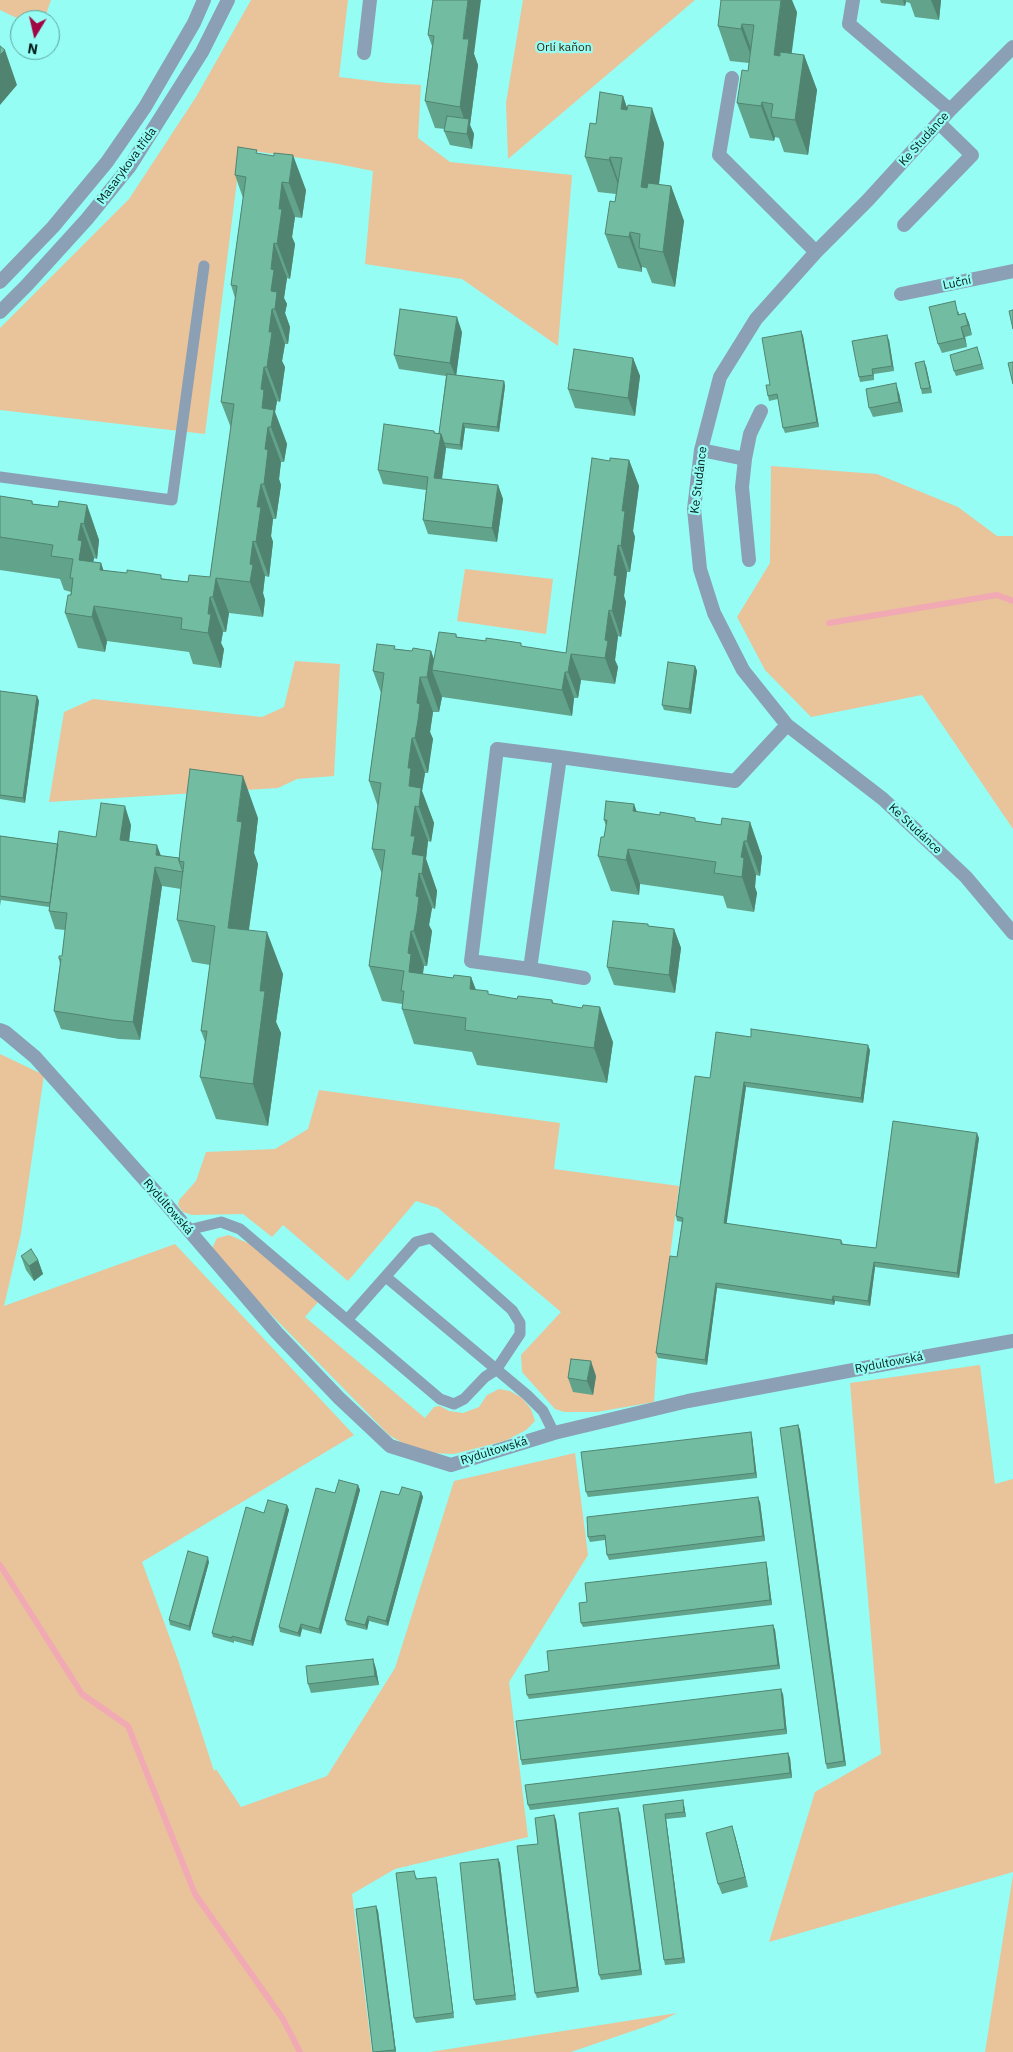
<!DOCTYPE html>
<html>
<head>
<meta charset="utf-8">
<style>
	body { margin:0 }
	#map { position:relative; width:1013px; height:2052px; overflow:hidden; background:#96fdf4; font-family:"IBM Plex Sans",sans-serif }
	canvas { display:block }
	.north { position:absolute; left:10px; top:10px; width:50px; height:50px; box-sizing:border-box; background:#96fdf4; border:1px solid #5aa49e; border-radius:50%; rotate:189deg; font-size:14px; font-weight:700; line-height:20px; text-align:center; color:#001e1c }
	.north::after { content:''; display:block; margin:auto; width:18px; height:22px; background:#a20642; clip-path:polygon(50% 0,100% 100%,50% 72%,0 100%) }
</style>
</head>
<body>
<div id="map">
<canvas width="1013" height="2052"></canvas>
<div class="north">N</div>
</div>
<script>
const ctx = document.querySelector('canvas').getContext('2d');
ctx.lineJoin = 'round';
function fillPath(path, color) {
  ctx.fillStyle = color;
  ctx.fill(path, 'evenodd');
}
function poly(rows) {
  const path = new Path2D();
  for (const r of rows) {
    path.moveTo(r[0], r[1]);
    for (let i = 2; i < r.length; i += 2) path.lineTo(r[i], r[i + 1]);
  }
  return path;
}
function trace(path, color, width, dash) {
  ctx.strokeStyle = color;
  ctx.lineWidth = width;
  ctx.lineCap = dash ? 'butt' : 'round';
  ctx.setLineDash(dash || []);
  ctx.stroke(path);
}
function write(font, color, halo, rows, align = 'center') {
  ctx.font = font + ' "IBM Plex Sans",sans-serif';
  ctx.lineWidth = 4.5;
  ctx.setLineDash([]);
  ctx.textBaseline = 'middle';
  ctx.strokeStyle = halo;
  ctx.fillStyle = color;
  for (const [text, x, y, turn = 0] of rows) {
    ctx.save();
    ctx.translate(x, y);
    ctx.rotate((+turn || 0) * Math.PI / 180);
    ctx.textAlign = isNaN(turn) ? turn : align;
    if (halo) ctx.strokeText(text, 0, 0);
    ctx.fillText(text, 0, 0);
    ctx.restore();
  }
}
fillPath(poly([
	[0,0,51,0,44,20,21,20,0,10],
	[251,0,348,0,339,77,388,83,421,85,418,138,450,162,572,175,558,346,462,279,365,264,373,171,333,163,241,149,205,434,0,410,0,328,129,199,196,97],
	[523,0,695,0,508,159,506,103],
	[771,466,877,474,958,507,997,536,1013,536,1013,829,922,695,811,717,765,670,737,617,770,563],
	[465,569,553,579,546,634,457,621],
	[295,661,340,664,334,776,297,779,278,788,49,802,64,712,93,699,262,717,284,707],
	[0,1054,44,1075,21,1233,4,1306,175,1244,354,1435,142,1562,178,1660,214,1771,216,1769,241,1807,327,1776,395,1668,454,1481,575,1453,588,1555,509,1682,528,1837,395,1869,352,1894,372,2052,0,2052],
	[319,1090,560,1123,554,1169,679,1186,657,1358,654,1402,597,1412,564,1412,555,1409,522,1372,521,1355,561,1312,438,1208,416,1201,348,1281,283,1225,272,1237,243,1214,192,1215,183,1212,178,1205,179,1200,196,1181,206,1152,275,1149,308,1129],
	[229,1235,250,1244,318,1302,305,1317,425,1418,434,1407,440,1406,449,1411,463,1413,479,1407,487,1395,499,1389,510,1391,522,1398,531,1409,535,1421,526,1430,505,1441,454,1454,432,1453,411,1448,389,1435,214,1256,213,1246,217,1238],
	[980,1365,995,1484,1013,1479,1013,1872,769,1942,815,1792,881,1754,850,1383],
	[1013,1875,1013,2052,985,2052],
	[677,2013,659,2022,571,2052,430,2052]
]), '#e9c39a');
trace(poly([
	[829,623,997,595,1013,601],
	[0,1565,82,1694,128,1726,195,1894,283,2019,300,2052]
]), '#f1a9b4', 6);
trace(poly([
	[0,477,172,500,204,266],
	[188,1230,221,1222,240,1229,440,1399,454,1404,464,1399,485,1377,496,1370,520,1334,520,1323,512,1310,431,1238,416,1242,347,1320],
	[386,1277,527,1395,543,1411,554,1433]
]), '#8ba0b5', 11);
trace(poly([
	[853,0,849,24,950,110],
	[1013,47,950,110,868,200,816,252,756,319,720,377,701,450,694,509,700,569,714,613,743,670,787,725,883,799,966,877,1013,933],
	[364,53,370,0],
	[732,78,719,155,816,252],
	[904,225,972,155,939,123],
	[901,294,1013,271],
	[701,450,745,459,742,487,749,560],
	[745,459,750,434,761,411],
	[560,757,530,969,471,961,497,749,560,757,735,781,787,725],
	[530,969,584,978],
	[0,1030,5,1032,35,1057,161,1198,277,1333,339,1398,390,1446,451,1465,554,1433,688,1401,912,1359,1013,1341]
]), '#8ba0b5', 14);
trace(poly([
	[0,282,53,227,107,162,145,107,194,23,204,0],
	[0,312,27,285,87,219,130,166,202,52,228,0]
]), '#8ba0b5', 14);
fillPath(poly([
	[433,0,474,54,478,65,470,125,474,134,472,149,450,145,444,131,445,129,435,128,425,101,432,46,428,35],
	[880,0,941,0,939,20,915,17,910,3,906,2,905,6,881,3],
	[797,12,791,54,804,55,817,90,808,155,784,152,779,138,775,137,774,141,750,138,737,103,748,71,749,63,730,61,718,26],
	[623,96,627,108,664,143,659,185,671,186,684,221,675,287,652,283,646,268,642,267,642,272,618,268,605,234,615,202,616,194,598,192,585,157,596,124],
	[258,154,306,190,302,218,295,217,292,237,295,244,290,279,287,278,284,298,287,304,285,313,290,327,288,344,285,344,282,361,285,367,280,402,277,401,275,412,287,444,284,462,281,462,279,479,281,485,276,519,273,519,271,536,273,542,269,577,265,576,263,593,265,600,263,617,229,613,226,632,223,632,221,643,224,649,221,668,193,664,189,652,107,641,105,652,78,648,65,613,71,592,64,590,60,579,0,570,0,496,32,501,33,504,58,507,87,505,99,540,97,559,94,558,93,562,101,563,103,570,188,582,210,577,231,428,221,402,235,298,231,285,243,198,235,175],
	[959,311,959,315,965,313,969,323,972,335,965,337,967,347,942,353,938,344],
	[801,331,803,336,819,427,785,433,783,428,778,399,769,401,768,396,770,385],
	[462,332,456,375,504,381,505,386,499,432,465,428,462,450,446,448,442,479,498,485,503,499,497,542,428,534,423,520,426,490,383,484,378,470,434,431,435,433,439,433,446,376,399,369,394,355],
	[889,340,894,371,874,374,874,380,860,382,859,377],
	[979,352,984,369,956,376,954,371],
	[633,358,640,376,635,416,575,408,568,389],
	[926,366,932,393,922,394,921,389],
	[899,393,903,412,873,417,869,408],
	[629,460,639,486,633,531,635,537,630,572,627,572,624,596,626,602,621,637,618,636,615,660,618,667,615,684,581,680,578,698,574,698,572,716,442,697,439,712,433,712,430,732,433,739,430,755,428,773,425,773,422,791,434,823,431,842,428,841,426,859,437,891,435,909,432,908,429,925,432,931,427,966,424,966,423,974,453,978,471,977,476,990,489,995,517,999,552,1000,554,1004,613,1042,607,1083,477,1065,472,1052,414,1044,402,1009,402,1004,382,1001,369,966,382,874,372,849,378,807,369,781,381,693,373,671,396,649,412,651,431,651,434,660,456,634,457,637,566,653,610,461],
	[695,666,697,671,691,714,664,710,662,705],
	[0,691,37,696,39,701,25,803,0,799],
	[636,812,721,825,750,822,762,857,760,876,756,875,755,887,757,893,754,912,727,908,723,896,640,884,639,895,611,891,598,856,604,837,606,826,604,820],
	[258,818,254,853,258,864,249,930,283,974,276,1022,281,1033,268,1126,216,1119,200,1077,205,1042,201,1031,210,965,192,962,177,920,181,889,162,886,140,1040,119,1039,61,1029,54,1011,60,964,59,959,62,956,65,930,55,929,49,911,49,907,1,900,0,906,0,836,58,844,96,837,131,825,129,841,161,856,179,858],
	[648,924,648,926,674,929,681,948,675,993,614,985,607,967],
	[751,1037,870,1050,863,1103,746,1087,726,1224,841,1240,843,1244,876,1248,979,1138,959,1278,875,1267,870,1306,835,1301,834,1305,717,1288,707,1365,658,1358,656,1353,677,1257,682,1222,677,1221,676,1216,710,1078],
	[21,1256,38,1260,43,1274,34,1281,26,1270],
	[596,1376,593,1395,573,1392,568,1378],
	[798,1425,800,1430,846,1766,827,1769,826,1764],
	[751,1432,752,1436,757,1478,588,1497,586,1492],
	[358,1485,360,1490,321,1634,302,1629,300,1637,280,1632,279,1627,335,1493],
	[421,1492,423,1497,388,1626,369,1621,367,1630,347,1625,345,1620,399,1495],
	[760,1502,765,1541,609,1560,607,1555,605,1540,590,1542,588,1537],
	[287,1505,289,1510,253,1646,234,1641,234,1643,213,1637,212,1633,264,1513],
	[209,1562,190,1631,170,1625,169,1620],
	[766,1562,767,1566,772,1605,583,1627,581,1623,587,1602],
	[773,1625,775,1630,780,1669,529,1699,527,1695,549,1671],
	[373,1659,376,1669,379,1685,311,1693,308,1684],
	[783,1694,787,1734,522,1765,521,1760],
	[788,1753,790,1758,792,1778,530,1810,528,1805],
	[643,1805,684,1805,686,1817,666,1819,685,1963,665,1965,664,1960],
	[620,1813,642,1975,601,1980,599,1975],
	[554,1815,556,1820,579,1992,537,1998,535,1993,538,1844],
	[735,1836,748,1887,722,1894,718,1884],
	[498,1859,500,1863,516,2000,476,2005,474,2000],
	[416,1876,417,1879,436,1877,437,1882,454,2018,416,2023,414,2018],
	[376,1906,378,1911,396,2052,373,2052]
]), '#62a38b');
fillPath(poly([
	[468,0,481,0,474,54,478,65,470,125,474,134,472,149,467,134,467,128,460,107,463,39],
	[781,0,792,0,797,12,787,90,774,55],
	[903,0,905,0,906,2,905,6],
	[931,0,941,0,939,20],
	[742,24,755,59,754,64,741,29],
	[5,50,17,85,0,105,0,55],
	[804,55,817,90,808,155,795,120],
	[623,96,635,131,621,109],
	[762,102,775,137,774,141,761,106],
	[652,108,664,143,654,222,641,187],
	[293,155,306,190,302,218,289,183],
	[610,157,622,192,622,195,609,160],
	[282,182,295,217,292,237,295,244,290,279,277,244,279,209],
	[671,186,684,221,675,287,663,252],
	[630,232,642,267,642,272,629,237],
	[274,243,287,278,284,298,287,304,285,313,290,327,288,344,275,309,271,291,271,269],
	[272,309,285,344,282,361,285,367,280,402,267,367,269,332],
	[965,313,969,323,972,335,968,325],
	[457,317,462,332,456,377,450,363],
	[961,327,965,337,967,347,964,338],
	[801,331,803,336,819,427,817,422],
	[887,335,889,340,894,371,892,366],
	[633,358,640,376,635,416,628,398],
	[924,361,926,366,932,393,930,388],
	[264,367,277,401,275,412,287,444,284,462,271,427,268,427,281,462,279,479,281,485,276,519,264,484,265,449,262,408,261,389],
	[504,381,505,386,499,432,497,427],
	[896,383,899,393,903,412,899,402],
	[463,423,465,428,462,450,460,445],
	[441,434,446,448,440,492,434,478],
	[629,460,639,486,633,531,635,537,630,572,621,546,622,511],
	[261,484,273,519,271,536,273,542,269,577,256,542,257,507],
	[498,485,503,499,497,542,492,528],
	[87,505,99,540,97,559,84,524],
	[81,523,94,558,92,569,79,560,78,540],
	[253,541,265,576,263,593,265,600,263,617,250,582,250,564],
	[618,545,627,572,624,596,626,602,621,637,612,611,614,575],
	[101,563,113,598,100,570],
	[216,578,229,613,226,632,213,597],
	[210,597,223,632,221,643,224,649,221,668,208,633,208,614],
	[94,606,107,641,105,652,92,617],
	[609,610,618,636,615,660,618,667,615,684,605,658,605,640],
	[431,651,438,671,432,670,442,697,439,712,427,677],
	[571,654,581,680,578,698,568,672],
	[695,666,697,671,691,714,689,709],
	[565,672,574,698,572,716,562,690],
	[420,677,433,712,430,732,433,739,428,773,415,738,417,703],
	[37,696,39,701,25,803,23,798],
	[412,738,425,773,422,791,434,823,431,842,419,807,409,786,408,768],
	[243,776,258,818,254,853,258,864,243,970,228,928,237,821],
	[634,804,647,839,633,811],
	[125,806,131,825,127,858,120,840],
	[415,806,428,841,426,859,437,891,435,909,422,874,412,854,411,836],
	[750,822,762,857,760,876,747,841],
	[744,841,756,875,755,887,757,893,754,912,742,877,741,857],
	[157,845,164,864,156,855],
	[628,849,640,884,639,895,626,860],
	[155,867,162,886,140,1040,133,1022],
	[419,873,432,908,429,925,432,931,427,966,414,931,416,896],
	[674,929,681,948,675,993,669,975],
	[411,931,424,966,421,983,409,972,408,953],
	[267,932,283,974,276,1022,281,1033,268,1126,253,1084,260,991],
	[471,977,484,1012,470,989],
	[600,1007,613,1042,607,1083,594,1048],
	[868,1045,870,1050,863,1103,861,1098],
	[744,1082,746,1087,726,1228,724,1223],
	[977,1133,979,1138,959,1278,957,1273],
	[38,1260,43,1274,34,1281,29,1266],
	[874,1262,875,1267,870,1306,868,1301],
	[716,1283,717,1288,707,1365,705,1360],
	[833,1296,835,1301,834,1305,832,1300],
	[591,1361,596,1376,593,1395,587,1381],
	[798,1425,800,1430,846,1766,844,1761],
	[751,1432,752,1436,757,1478,755,1473],
	[358,1485,360,1490,321,1634,319,1629],
	[421,1492,423,1497,388,1626,386,1621],
	[758,1497,760,1502,765,1541,763,1536],
	[287,1505,289,1510,253,1646,251,1641],
	[208,1557,209,1562,190,1631,189,1626],
	[766,1562,767,1566,772,1605,770,1600],
	[368,1616,369,1621,367,1630,365,1625],
	[301,1624,302,1629,300,1637,298,1633],
	[773,1625,775,1630,780,1669,778,1665],
	[373,1659,376,1669,379,1685,375,1676],
	[781,1689,783,1694,787,1734,785,1729],
	[788,1753,790,1758,792,1778,790,1773],
	[683,1800,684,1805,686,1817,684,1812],
	[618,1808,620,1813,642,1975,640,1970],
	[665,1814,666,1819,685,1963,683,1958],
	[554,1815,556,1820,579,1992,577,1987],
	[732,1826,735,1836,748,1887,745,1877],
	[498,1859,500,1863,516,2000,515,1995],
	[436,1877,437,1882,454,2018,453,2013],
	[376,1906,378,1911,396,2052,395,2050]
]), '#508471');
const building = poly([
	[433,0,468,0,463,39,469,39,460,107,425,101,434,36,428,35,433,0],
	[721,0,781,0,774,55,780,56,780,52,804,55,795,120,771,117,773,104,762,102,761,106,737,103,742,70,748,71,754,25,742,24,741,29,718,26,721,0],
	[0,46,5,50,0,55,0,46],
	[600,92,623,96,621,109,627,110,628,105,652,108,641,187,647,188,648,183,671,186,663,252,639,248,640,234,630,232,629,237,605,234,610,201,615,202,622,158,610,157,609,160,585,157,590,123,596,124,600,92],
	[447,116,469,119,467,134,444,131,447,116],
	[238,147,257,150,256,153,274,156,274,153,293,155,289,183,282,182,279,209,282,209,277,244,274,243,271,269,274,270,271,291,277,292,275,309,272,309,269,332,272,332,267,367,264,367,261,389,264,390,262,408,274,410,271,427,268,427,265,449,268,450,264,484,261,484,257,507,261,507,256,542,253,541,250,564,253,565,250,582,216,578,213,597,210,597,208,614,211,614,208,633,181,629,182,618,94,606,92,617,65,613,68,595,71,595,73,578,70,578,73,559,51,556,53,545,0,537,0,496,32,501,32,504,58,507,59,501,87,505,84,524,81,523,78,540,82,541,79,560,101,563,100,570,127,573,127,570,161,575,161,579,188,582,189,575,210,577,234,404,221,402,237,286,231,285,246,177,235,175,238,147],
	[955,301,958,315,965,313,968,325,961,327,964,338,938,344,929,307,955,301],
	[400,309,457,317,450,363,394,355,400,309],
	[1013,310,1013,329,1009,311,1013,310],
	[801,331,817,422,783,428,777,394,768,396,766,385,770,385,762,338,801,331],
	[887,335,892,366,872,369,873,375,859,377,852,341,887,335],
	[977,347,982,364,954,371,950,355,977,347],
	[574,349,633,358,628,398,568,389,574,349],
	[924,361,930,388,921,389,915,363,924,361],
	[1013,362,1013,384,1008,363,1013,362],
	[447,374,504,381,497,427,463,423,460,445,444,443,441,434,439,433,447,374],
	[896,383,899,402,869,408,866,389,896,383],
	[384,424,434,431,434,433,441,434,434,478,498,485,492,528,423,520,428,477,378,470,384,424],
	[592,458,610,461,610,458,629,460,622,511,625,511,621,546,618,545,614,575,617,576,612,611,609,610,605,640,608,641,605,658,571,654,568,672,565,672,562,690,432,670,439,632,456,634,456,637,486,641,486,638,521,643,521,646,566,653,592,458],
	[377,644,395,646,394,649,412,651,413,648,431,651,427,677,420,677,417,703,420,704,418,720,415,738,412,738,408,768,411,768,409,786,421,788,419,807,415,806,411,836,415,836,412,854,424,856,422,874,419,873,416,896,419,897,417,913,414,931,411,931,408,953,411,954,409,972,453,978,454,975,471,977,470,989,488,991,488,994,517,999,518,996,552,1000,552,1003,582,1008,583,1005,600,1007,594,1048,465,1030,466,1018,402,1009,404,991,401,991,404,971,369,966,385,850,372,849,381,783,369,781,384,673,373,671,377,644],
	[668,662,695,666,689,709,662,705,668,662],
	[0,691,37,696,23,798,0,795,0,691],
	[190,769,243,776,237,821,242,822,228,928,267,932,260,991,265,991,253,1084,200,1077,207,1031,201,1031,215,926,177,920,184,862,179,861,180,849,190,769],
	[606,801,634,804,633,811,660,815,660,812,695,818,695,821,721,825,722,818,750,822,747,841,744,841,741,857,744,858,742,877,714,873,716,862,628,849,626,860,598,856,601,837,604,837,607,820,604,820,606,801],
	[101,803,125,806,120,840,157,845,156,855,179,858,179,861,183,872,155,867,133,1022,112,1020,54,1011,61,959,59,959,59,956,62,956,67,913,49,911,59,831,96,837,101,803],
	[0,836,58,844,50,903,0,896,0,836],
	[613,921,648,924,648,926,674,929,669,975,607,967,613,921],
	[751,1029,868,1045,861,1098,744,1082,724,1223,841,1240,841,1244,876,1248,893,1121,977,1133,957,1273,874,1262,868,1301,833,1296,832,1300,716,1283,705,1360,656,1353,670,1256,677,1257,683,1218,676,1216,695,1076,710,1078,716,1032,751,1037,751,1029],
	[31,1249,38,1260,29,1266,21,1256,31,1249],
	[571,1359,591,1361,587,1381,568,1378,571,1359],
	[798,1425,844,1761,826,1764,780,1428,798,1425],
	[751,1432,755,1473,586,1492,581,1452,751,1432],
	[339,1480,358,1485,319,1629,301,1624,298,1633,279,1627,316,1488,335,1493,339,1480],
	[402,1487,421,1492,386,1621,368,1616,365,1625,345,1620,381,1491,399,1495,402,1487],
	[758,1497,763,1536,607,1555,605,1535,588,1537,587,1517,758,1497],
	[268,1500,287,1505,251,1641,232,1636,232,1638,212,1633,246,1507,264,1513,268,1500],
	[188,1551,208,1557,189,1626,169,1620,188,1551],
	[766,1562,770,1600,581,1623,579,1603,587,1602,585,1583,766,1562],
	[773,1625,778,1665,527,1695,525,1675,549,1671,547,1651,773,1625],
	[373,1659,375,1676,308,1684,306,1666,373,1659],
	[781,1689,785,1729,521,1760,516,1721,781,1689],
	[788,1753,790,1773,528,1805,525,1785,788,1753],
	[683,1800,684,1812,665,1814,683,1958,664,1960,643,1805,683,1800],
	[618,1808,640,1970,599,1975,579,1813,618,1808],
	[554,1815,577,1987,535,1993,517,1846,538,1844,535,1818,554,1815],
	[732,1826,745,1877,718,1884,706,1833,732,1826],
	[498,1859,515,1995,474,2000,460,1863,498,1859],
	[414,1871,416,1879,436,1877,453,2013,414,2018,396,1873,414,1871],
	[376,1906,395,2050,373,2052,356,1909,376,1906]
]);
fillPath(building, '#72bda2');
trace(building, '#508471', 1);
write('12px', '#38250d', '#96fdf4', [
	["Orlí kaňon",564,48]
]);
write('12px', '#001e1c', '#96fdf4', [
	["Ke Studánce",924,139,-48],
	["Masarykova třída",127,166,-54],
	["Luční",957,283,-12],
	["Ke Studánce",699,480,-83],
	["Ke Studánce",915,829,43],
	["Rydultowská",168,1207,49],
	["Rydultowská",889,1363,-11],
	["Rydultowská",494,1451,-17]
]);
</script>
</body>
</html>
